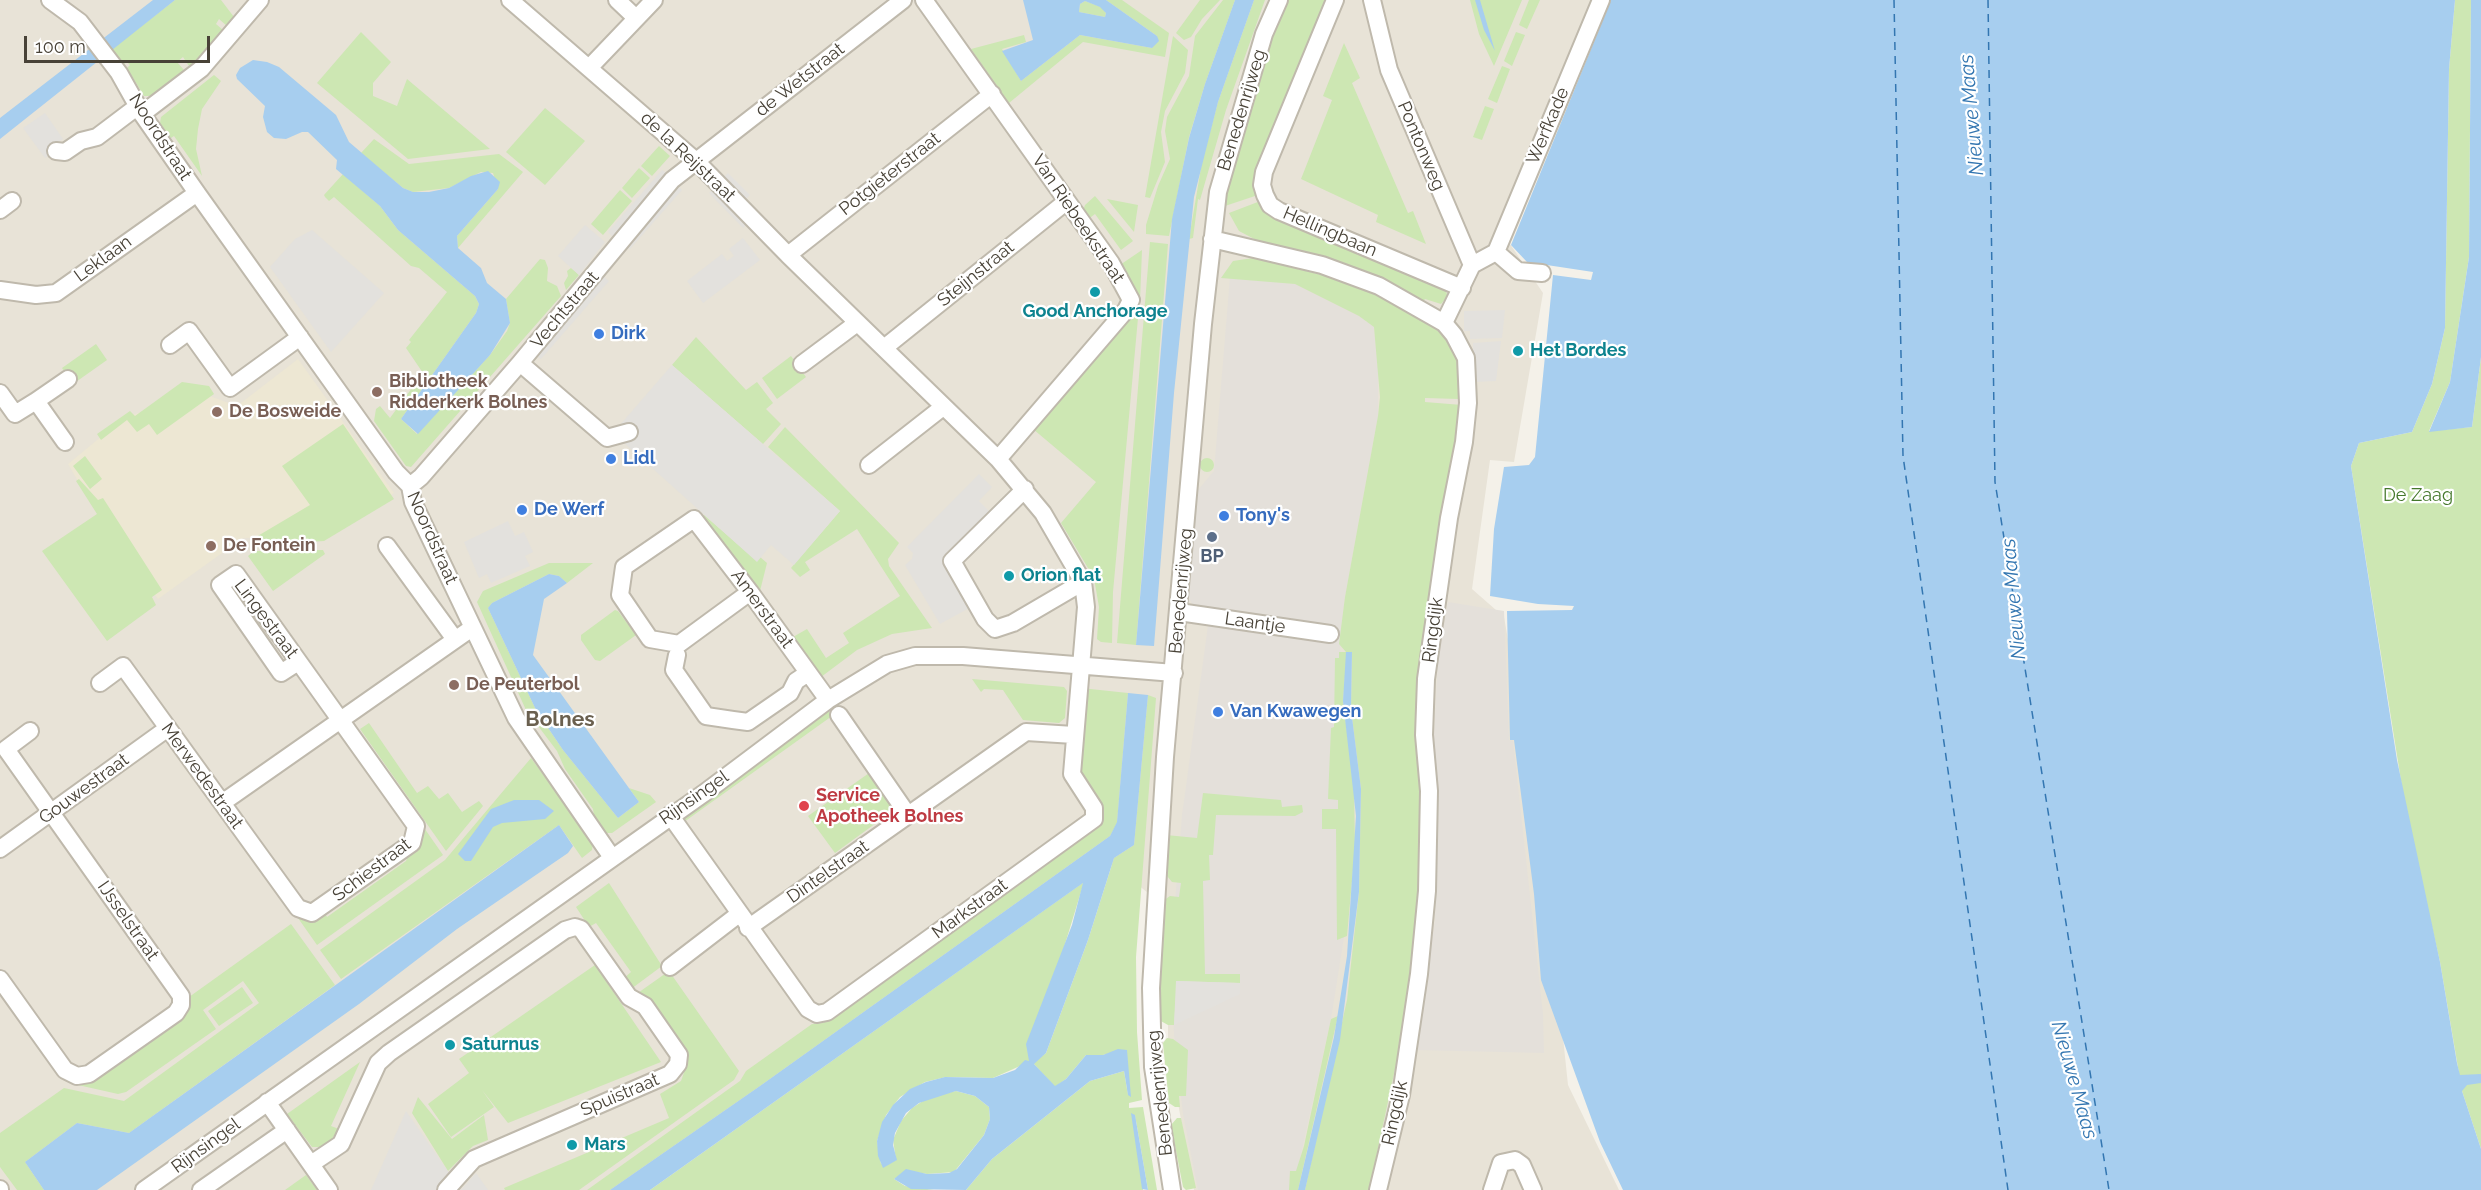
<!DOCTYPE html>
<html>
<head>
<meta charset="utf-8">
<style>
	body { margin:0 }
	#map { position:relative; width:2481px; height:1190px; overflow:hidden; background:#f4f1e9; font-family:Raleway,sans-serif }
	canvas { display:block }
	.scale { position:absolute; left:24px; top:36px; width:186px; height:27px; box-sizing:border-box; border:3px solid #484237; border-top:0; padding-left:8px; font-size:18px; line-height:21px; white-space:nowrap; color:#484237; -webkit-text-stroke:4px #fff; paint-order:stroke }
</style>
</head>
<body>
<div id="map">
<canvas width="2481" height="1190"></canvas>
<div class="scale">100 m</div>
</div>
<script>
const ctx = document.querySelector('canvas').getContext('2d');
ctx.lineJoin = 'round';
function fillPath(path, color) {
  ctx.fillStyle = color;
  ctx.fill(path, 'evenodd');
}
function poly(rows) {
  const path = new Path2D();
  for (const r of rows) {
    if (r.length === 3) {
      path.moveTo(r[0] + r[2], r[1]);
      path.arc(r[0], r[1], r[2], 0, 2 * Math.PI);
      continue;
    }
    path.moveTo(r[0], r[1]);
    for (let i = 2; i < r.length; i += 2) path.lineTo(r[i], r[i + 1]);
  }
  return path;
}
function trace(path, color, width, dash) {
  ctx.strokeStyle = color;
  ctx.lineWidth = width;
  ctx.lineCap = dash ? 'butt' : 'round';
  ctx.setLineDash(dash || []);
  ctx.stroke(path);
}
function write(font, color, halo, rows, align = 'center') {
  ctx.font = font + ' Raleway,sans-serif';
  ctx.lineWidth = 4.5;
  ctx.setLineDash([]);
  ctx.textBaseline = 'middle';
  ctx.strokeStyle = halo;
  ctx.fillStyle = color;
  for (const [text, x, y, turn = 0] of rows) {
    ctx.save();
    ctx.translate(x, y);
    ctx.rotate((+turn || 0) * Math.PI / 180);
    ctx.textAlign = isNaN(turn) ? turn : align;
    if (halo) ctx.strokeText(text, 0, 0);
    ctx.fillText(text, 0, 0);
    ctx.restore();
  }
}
fillPath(poly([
	[0,0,1610,0,1510,244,1543,293,1514,462,1490,460,1472,589,1504,617,1541,829,1568,1085,1619,1190,1194,1190,1168,1049,1168,909,1097,852,624,1190,0,1190]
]), '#e8e3d7');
fillPath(poly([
	[1230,277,1295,284,1359,316,1374,327,1378,368,1378,416,1345,597,1340,644,1349,806,1344,937,1331,1019,1293,1190,1198,1190,1183,1114,1174,1035,1171,952,1182,815,1208,626,1186,595,1194,495,1214,471],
	[1448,602,1504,611,1509,740,1513,741,1543,1014,1544,1053,1415,1050,1435,921,1437,868,1434,737,1438,659]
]), '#e4e0da');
fillPath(poly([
	[298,359,394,493,323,536,243,538,158,599,99,517,68,464,125,417,204,394,237,406]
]), '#ede7d3');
fillPath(poly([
	[175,0,221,0,234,17,227,26,219,19,216,24,223,30,197,61,189,66,183,57,177,62,184,70,151,96,144,96,127,68,130,65,127,62,124,64,112,49],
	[1106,0,1122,0,1169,33,1165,57,1083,42,1009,103,971,49,1024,35,1026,42,1002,49,1021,81,1080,35,1152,48,1157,36],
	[1200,0,1220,0,1202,19,1191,37,1184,40,1176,33],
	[1223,0,1235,0,1205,84,1189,137,1169,236,1146,234,1146,225,1158,186,1170,159,1165,131,1167,117,1189,76,1195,36],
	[1254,0,1265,0,1226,110,1200,200,1198,199,1193,238,1189,239,1202,162,1218,102],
	[1285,0,1331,0,1261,194,1225,206,1226,190,1260,65],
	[1470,0,1522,0,1494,66,1479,34],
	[1529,0,1540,0,1527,29,1519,25],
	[2455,0,2471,0,2469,257,2450,382,2429,431,2472,427,2481,357,2481,1149,2462,1091,2440,962,2406,812,2351,466,2359,443,2412,432,2432,384,2445,328,2449,69],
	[1085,1,1101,7,1106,13,1105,17,1079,12,1080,4],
	[361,32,391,62,373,83,373,96,397,106,407,79,490,149,408,159,317,83],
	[1516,32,1525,35,1512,66,1504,61],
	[1173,36,1188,50,1185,73,1165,111,1161,132,1165,162,1150,198,1145,197],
	[1344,43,1360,78,1352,83,1408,213,1413,211,1426,244,1376,222,1378,215,1301,179,1332,100,1323,96],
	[1502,66,1510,69,1497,103,1488,99],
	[214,75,221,81,202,109,198,129,196,149,202,176,174,136,171,138,160,123,161,117],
	[1485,106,1494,109,1482,140,1473,137],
	[545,108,585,141,545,185,506,152],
	[374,139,409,164,499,154,523,172,458,248,457,236,498,189,493,173,481,172,449,188,413,192,403,188,361,153],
	[659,146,670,156,652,176,641,166],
	[639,168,650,178,632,198,622,188],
	[343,174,380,206,398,230,475,296,479,304,476,313,401,419,417,434,490,355,507,331,510,323,506,299,540,259,545,260,548,268,547,281,557,286,561,296,411,467,406,466,374,421,376,409,380,406,390,418,423,373,406,348,411,342,409,340,447,292,419,268,411,266,334,197,329,201,325,197,324,195],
	[620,190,632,201,603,235,591,224],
	[1095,196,1133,241,1121,250,1095,214,1087,220,1082,213,1085,205],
	[1107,199,1138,205,1134,232],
	[1263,200,1445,290,1448,296,1441,304,1425,299,1423,302,1258,241,1239,231,1229,213],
	[1150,242,1168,244,1136,645,1117,643],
	[1142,250,1140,301,1117,267],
	[1253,258,1334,278,1387,298,1443,334,1457,356,1459,399,1425,398,1425,402,1462,405,1418,736,1421,868,1416,941,1406,1018,1369,1190,1305,1190,1347,1000,1359,892,1361,789,1351,709,1352,653,1347,652,1343,701,1354,785,1355,848,1347,936,1337,940,1336,829,1322,829,1322,809,1338,809,1338,800,1328,799,1331,728,1334,727,1335,658,1339,658,1339,652,1346,652,1339,644,1345,597,1378,416,1380,397,1374,327,1359,316,1295,284,1221,278,1233,261],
	[571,268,579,275,566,290,564,283,568,276,567,271],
	[1139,307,1113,592,1112,643,1101,642,1097,639,1099,607,1094,578,1061,523,1096,482,1033,429],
	[696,337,746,390,757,382,773,403,766,409,781,424,763,444,672,365],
	[96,344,107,360,73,384,62,368],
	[791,356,806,377,777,399,762,378],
	[182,382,209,386,214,394,157,435,149,424,137,432,127,420,101,440,97,434,130,411,135,416],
	[343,424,394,499,324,541,262,545,256,537,310,505,282,466],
	[785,427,899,543,888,559,889,566,932,628,892,634,857,650,821,677,793,637,807,629,826,658,849,643,843,633,900,596,857,529,805,562,810,570,800,577,791,568,840,511,768,447],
	[85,456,102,479,90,489,73,466],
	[1207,465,7],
	[79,479,98,500,103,498,162,590,152,597,156,605,107,641,42,551,97,514,76,481],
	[704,515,757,561,760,557,767,563,759,595,703,517],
	[323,550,325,554,273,591,248,556,254,551],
	[549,563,593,563,567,583,559,576,549,574,492,603,488,608,536,710,563,750,618,818,639,802,629,788,650,795,656,802,612,833,606,833,594,816,593,809,565,769,557,751,526,710,477,602,483,591],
	[615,610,618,611,636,635,600,661,595,660,581,640,581,635],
	[972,679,1064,687,1067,691,1065,718,1059,723,1023,720,1003,690,984,689,981,692],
	[1081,688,1128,693,1117,823,1110,836,760,1086,610,1190,587,1190,740,1081,746,1071,812,1024,823,1023,882,982,1102,820,1103,812,1100,804,1078,768],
	[1148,695,1156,698,1136,957,1137,1032,1142,1100,1129,1103,1129,1108,1143,1107,1157,1190,1148,1190,1135,1115,1143,1190,966,1190,992,1159,1090,1081,1124,1071,1128,1095,1124,1050,1103,1055,1086,1055,1066,1079,1055,1087,1033,1063,1046,1053,1088,940,1114,858,1134,845],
	[829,711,832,716,684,822,687,811],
	[369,723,417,793,428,786,439,799,448,793,462,812,479,801,483,806,446,851,360,729],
	[531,758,593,843,592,850,582,858,559,825,341,979,320,950,445,860],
	[872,771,898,807,835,853,808,816],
	[1203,793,1281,800,1282,807,1302,805,1303,812,1295,816,1216,815,1213,855,1209,855,1210,880,1203,881,1205,974,1240,974,1240,983,1177,981,1174,1025,1168,1025,1159,1020,1156,979,1160,903,1170,896,1179,897,1181,883,1172,882,1163,871,1166,835,1197,838],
	[420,822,443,855,317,945,298,918,325,913,327,917,406,861],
	[1084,882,1029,1062,993,1078,946,1077,925,1082,900,1097,886,1115,877,1141,881,1164,896,1160,893,1140,901,1121,912,1108,929,1097,956,1091,975,1096,989,1107,990,1119,984,1135,954,1172,927,1174,909,1171,894,1179,905,1186,934,1190,650,1190],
	[609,883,662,966,631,989,623,979,631,972,596,923,589,927,576,907],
	[291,924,335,985,129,1133,77,1123,25,1162,44,1190,17,1190,0,1167,0,1133,64,1088,124,1101,259,1003,243,981,203,1010,216,1029,126,1092,118,1094,69,1083],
	[595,965,661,1062,508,1123,482,1090,494,1107,451,1137,428,1104,469,1073,459,1059],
	[669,971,739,1071,734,1080,579,1190,505,1190,504,1188,669,1118,660,1094,681,1081,687,1064,686,1052,635,995],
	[242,987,253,1003,219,1026,208,1011],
	[1338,1016,1298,1190,1289,1190,1290,1171,1296,1171,1304,1146,1331,1019],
	[1167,1038,1173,1039,1188,1050,1186,1096,1179,1096,1180,1107,1175,1107,1169,1103,1163,1043],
	[360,1062,331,1126,339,1129,331,1140,321,1147,312,1147,287,1114],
	[418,1097,452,1139,484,1115,488,1140,473,1146,448,1171,412,1113],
	[1177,1118,1181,1118,1196,1188,1186,1190,1183,1187,1171,1125],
	[306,1175,317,1190,285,1190]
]), '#cde7b3');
fillPath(poly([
	[45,113,63,139,53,146,56,151,45,158,23,128],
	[662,170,669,175,614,238,608,232],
	[728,173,750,195,744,201,722,179],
	[676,184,682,190,630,249,624,243],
	[715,187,749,222,743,228,709,193],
	[585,225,605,242,579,275,558,256],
	[312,230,384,293,331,352,270,267,295,239],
	[743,238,760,260,703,303,687,281,722,254,727,261,734,256,729,249],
	[603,276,609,281,541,359,535,354],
	[1505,310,1502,338,1470,339,1470,331,1464,331,1464,311],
	[1501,341,1496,381,1474,382,1473,343],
	[672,365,840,511,794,565,771,545,757,562,613,433],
	[979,474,992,487,979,501,999,521,960,562,982,601,940,624,905,565,912,559,913,553,907,547],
	[508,521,515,536,524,532,533,552,525,556,530,566,491,583,487,574,479,578,464,542],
	[1176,981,1240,983,1240,994,1174,1025],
	[406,1111,461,1190,476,1173,488,1190,371,1190]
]), '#e3e1dd');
fillPath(poly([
	[153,0,175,0,0,139,0,118],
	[1023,0,1106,0,1157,36,1159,41,1152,48,1080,35,1021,81,1002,51,1033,40],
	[1085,1,1100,7,1106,13,1105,17,1079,12,1080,4],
	[1235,0,1254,0,1218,102,1194,197,1174,393,1154,646,1136,645,1172,219,1189,138,1205,84],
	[1475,0,1480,0,1495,51,1484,30],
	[1611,0,2455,0,2449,69,2445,328,2432,384,2412,432,2359,443,2351,466,2397,760,2440,962,2457,1063,2460,1075,2481,1074,2481,1083,2467,1085,2462,1091,2481,1149,2481,1190,1623,1190,1600,1142,1541,980,1534,894,1514,740,1510,740,1507,611,1572,610,1574,606,1538,604,1490,596,1494,529,1504,467,1529,465,1535,457,1553,275,1591,280,1593,272,1527,262,1511,245],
	[2471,0,2481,0,2481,357,2472,427,2429,432,2450,382,2469,257],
	[253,60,267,62,279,67,336,115,349,142,403,188,413,192,429,192,449,188,471,176,488,171,500,182,498,189,457,236,458,248,481,268,487,283,506,299,510,323,490,355,418,434,401,419,476,313,479,304,475,296,398,230,380,206,336,169,337,160,308,132,302,132,286,139,274,138,267,132,263,117,265,106,237,79,236,75,240,68],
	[549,574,559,576,567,583,544,599,533,655,639,802,618,818,563,750,536,710,488,608,492,603],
	[1346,652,1352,652,1351,709,1361,789,1359,892,1340,1040,1305,1190,1298,1190,1334,1037,1347,956,1356,816,1343,701],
	[1128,693,1148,695,1134,845,1114,858,1088,940,1046,1053,1034,1064,1055,1086,1066,1079,1086,1055,1103,1055,1118,1049,1127,1050,1131,1097,1128,1095,1124,1071,1090,1081,992,1159,966,1190,911,1189,894,1179,906,1169,927,1174,949,1173,957,1169,984,1135,990,1119,989,1107,975,1096,956,1091,919,1103,906,1113,895,1133,893,1145,897,1160,883,1168,878,1156,877,1141,882,1122,893,1105,910,1089,926,1082,945,1077,993,1078,1015,1070,1025,1060,1029,1061,1026,1044,1072,925,1083,883,650,1190,610,1190,760,1086,1110,836,1117,822],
	[514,800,539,800,554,811,545,819,502,823,493,827,471,861,465,861,458,854,491,809],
	[559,825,573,846,568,853,457,929,359,1004,97,1190,44,1190,25,1162,77,1123,129,1133],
	[1131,1113,1135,1115,1148,1190,1142,1189]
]), '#a7ceef');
trace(poly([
	[1894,0,1903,456,2008,1190],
	[1988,0,1995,482,2109,1190]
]), '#3376b1', 1.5, [8, 6]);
const minor = poly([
	[50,0,80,22,119,73,142,114,197,193,396,472,410,486,413,502,516,718,611,856],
	[510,0,696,161,788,255,998,459,1043,513,1083,582,1086,607,1072,774,1094,808,1094,819,827,1012,817,1014,808,1009,670,815],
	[617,0,636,18],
	[924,0,1111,263,1131,300,1126,310,998,459],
	[1335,0,1264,172,1262,185,1265,195,1270,205,1279,211,1462,288],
	[1372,0,1389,70,1472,265,1444,323],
	[589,68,654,0],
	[142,114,201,69,260,0],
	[56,151,65,152,81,141,97,137,138,106],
	[0,210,12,201],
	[1212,239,1322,265,1379,286,1444,323,1454,335,1466,358,1468,403,1464,442,1449,518,1426,679,1424,735,1429,791,1427,891,1419,974,1401,1095,1378,1190],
	[1496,252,1518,271,1542,273],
	[788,255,992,94],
	[1472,265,1496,252,1601,0],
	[0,290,36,295,56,293,197,193],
	[170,345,189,331,230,388,300,337],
	[884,348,1067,201],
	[520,363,607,438,629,432],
	[802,364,857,323],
	[0,393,15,414,36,401],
	[65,442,36,401,68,379],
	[869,465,943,407],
	[410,486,421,477,520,363,672,180,903,0],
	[1025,489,952,561,985,619,995,629,1013,623,1083,582],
	[387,546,454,638],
	[750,592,679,644,650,639,620,595,624,567,694,519,750,592,828,700],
	[1179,612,1330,634],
	[677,655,674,670,706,716,733,720,748,722,790,693,796,681,808,673],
	[100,683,123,666,298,908,312,913,412,843,416,826,236,574,220,585,281,673,298,662],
	[839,715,908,815],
	[222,803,472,628],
	[0,849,168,728],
	[748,928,1026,732,1074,735],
	[670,967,739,914],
	[0,979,65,1070,77,1076,89,1074,176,1013,181,1005,181,996,6,749,30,731],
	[267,1102,329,1190],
	[311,1164,341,1144,378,1063,389,1053,565,930,575,927,581,929,629,997,645,1006,679,1055,678,1064,670,1074,474,1159,446,1190],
	[0,1189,0,1190],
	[144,1190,703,794,828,700,887,664,915,656,963,656,1174,673],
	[201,1190,287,1130],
	[1172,1190,1153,1067,1151,988,1165,757,1203,324,1218,192,1264,34,1279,0],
	[1492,1190,1501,1163,1515,1160,1522,1165,1533,1190]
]);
trace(minor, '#bfb9ac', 20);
trace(minor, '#fff', 16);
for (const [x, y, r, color] of [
	[1095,292,6,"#0f9aa8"],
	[599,334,6,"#3f7fe0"],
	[1518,351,6,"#0f9aa8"],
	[377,392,6,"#8d6e63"],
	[217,412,6,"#8d6e63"],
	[611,459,6,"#3f7fe0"],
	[522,510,6,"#3f7fe0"],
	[1224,516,6,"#3f7fe0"],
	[1212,537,6,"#5c6f8a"],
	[211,546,6,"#8d6e63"],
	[1009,576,6,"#0f9aa8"],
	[454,685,6,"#8d6e63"],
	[1218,712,6,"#3f7fe0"],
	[804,806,6,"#e0444e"],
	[450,1045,6,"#0f9aa8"],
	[572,1145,6,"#0f9aa8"]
]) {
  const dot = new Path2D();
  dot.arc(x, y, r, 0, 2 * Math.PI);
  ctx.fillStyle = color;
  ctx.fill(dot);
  trace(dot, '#fff', 2);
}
write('18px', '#484237', '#fff', [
	["de Wetstraat",800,80,-38],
	["Benedenrijweg",1242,110,-73],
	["Werfkade",1548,126,-67],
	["Noordstraat",160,137,57],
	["Pontonweg",1421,146,67],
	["de la Reijstraat",688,157,43],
	["Potgieterstraat",890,174,-38],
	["Van Riebeekstraat",1078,219,56],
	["Hellingbaan",1330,232,23],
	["Leklaan",103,259,-36],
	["Steijnstraat",976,274,-39],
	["Vechtstraat",565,310,-50],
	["Noordstraat",432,538,66],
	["Benedenrijweg",1181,591,-85],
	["Amerstraat",762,609,54],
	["Lingestraat",266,619,53],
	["Laantje",1255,623,8],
	["Ringdijk",1433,630,-83],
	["Merwedestraat",202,776,54],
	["Gouwestraat",84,789,-36],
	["Rijnsingel",694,798,-35],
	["Schiestraat",372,870,-37],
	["Dintelstraat",828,872,-35],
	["Markstraat",970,909,-36],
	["IJsselstraat",128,921,55],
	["Benedenrijweg",1160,1093,-96],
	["Spuistraat",620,1095,-23],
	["Ringdijk",1395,1113,-78],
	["Rijnsingel",206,1146,-36]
]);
write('bold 18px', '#0d838f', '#fff', [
	["Good Anchorage",1095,312,"center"],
	["Het Bordes",1530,351],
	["Orion flat",1021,576],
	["Saturnus",462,1045],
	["Mars",584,1145]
], 'left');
write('bold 18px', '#366cbe', '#fff', [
	["Dirk",611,334],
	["Lidl",623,459],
	["De Werf",534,510],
	["Tony's",1236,516],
	["Van Kwawegen",1230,712]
], 'left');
write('bold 18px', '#785e54', '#fff', [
	["Bibliotheek",389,382],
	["Ridderkerk Bolnes",389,403],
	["De Bosweide",229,412],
	["De Fontein",223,546],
	["De Peuterbol",466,685]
], 'left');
write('18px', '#45782c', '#fff', [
	["De Zaag",2418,496]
]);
write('bold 18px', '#4e5e75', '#fff', [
	["BP",1212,557]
]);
write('bold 18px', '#be3a42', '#fff', [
	["Service",816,796],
	["Apotheek Bolnes",816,817]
], 'left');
write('italic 20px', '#3376b1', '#fff', [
	["Nieuwe Maas",1972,115,-95],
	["Nieuwe Maas",2014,599,-95],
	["Nieuwe Maas",2074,1080,74]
]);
write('bold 21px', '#6a604f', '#fff', [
	["Bolnes",560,720]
]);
</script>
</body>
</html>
